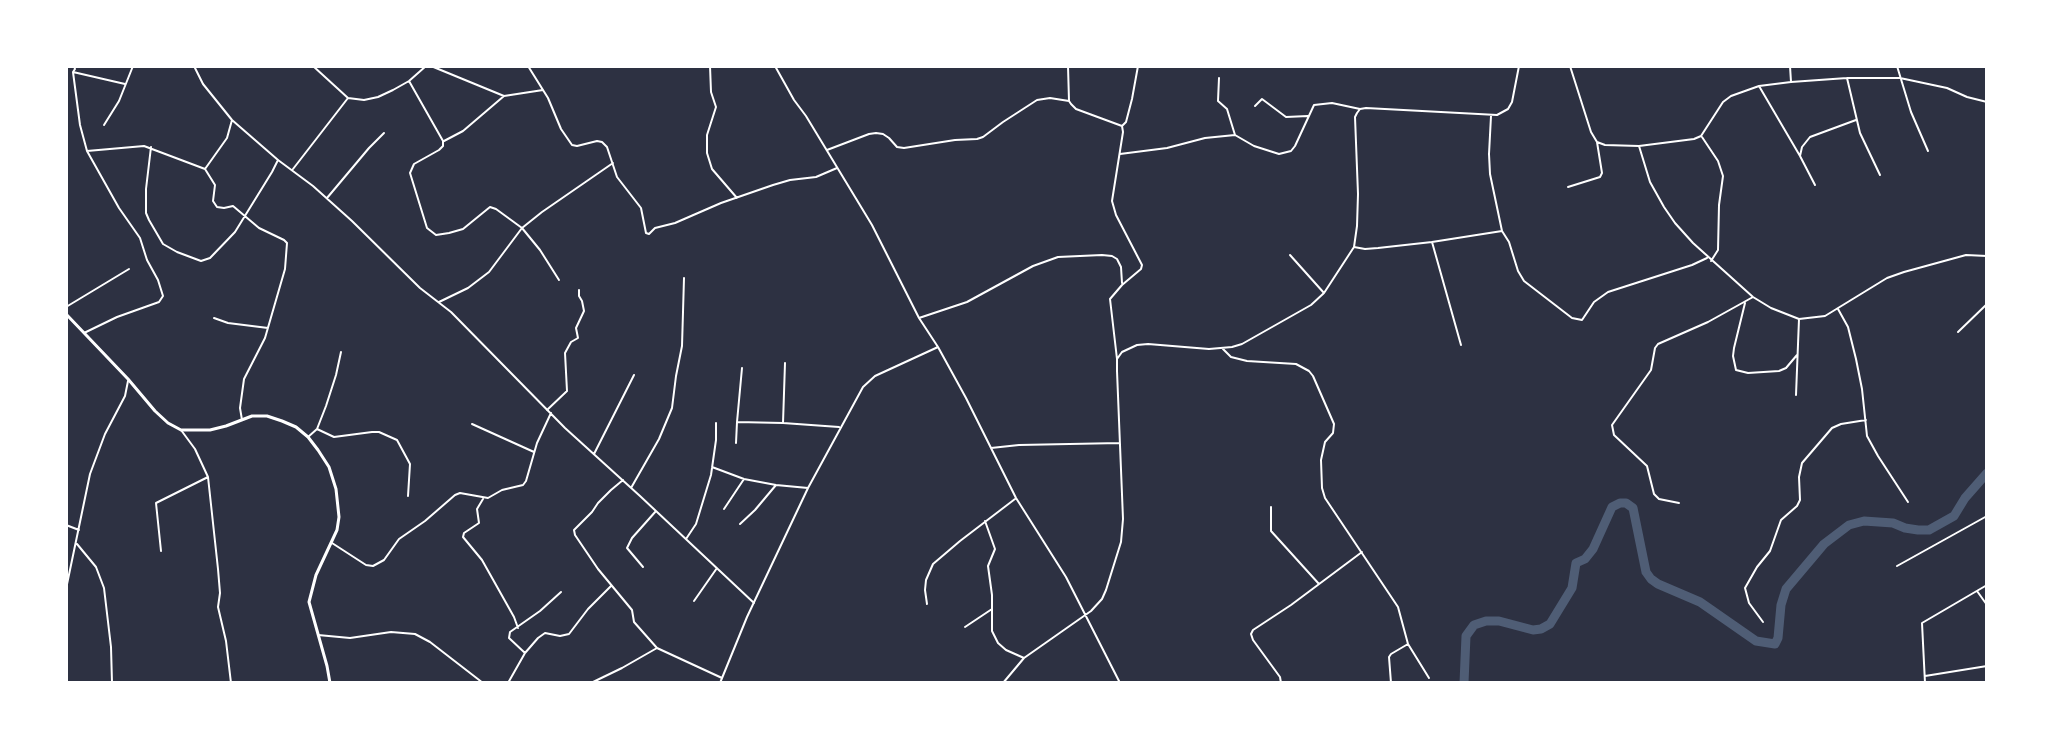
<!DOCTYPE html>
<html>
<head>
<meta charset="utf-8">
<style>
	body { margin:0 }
	#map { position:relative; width:2053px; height:749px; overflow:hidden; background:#2d3142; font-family:Poppins,sans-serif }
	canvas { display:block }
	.frame { position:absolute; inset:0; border:68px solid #fff; pointer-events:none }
</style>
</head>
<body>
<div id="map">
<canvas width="2053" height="749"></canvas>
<div class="frame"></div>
</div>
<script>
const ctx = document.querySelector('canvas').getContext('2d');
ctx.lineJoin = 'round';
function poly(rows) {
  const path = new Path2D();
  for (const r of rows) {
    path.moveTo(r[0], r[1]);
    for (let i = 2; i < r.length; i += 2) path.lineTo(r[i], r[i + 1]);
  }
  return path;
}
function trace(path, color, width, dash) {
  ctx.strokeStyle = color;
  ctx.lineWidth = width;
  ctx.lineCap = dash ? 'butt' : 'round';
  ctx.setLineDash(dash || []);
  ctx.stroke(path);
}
trace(poly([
	[1464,683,1466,636,1474,625,1486,621,1499,621,1533,630,1541,629,1550,624,1572,588,1576,563,1585,559,1593,549,1612,507,1620,503,1626,503,1633,508,1646,572,1651,579,1658,584,1700,602,1756,641,1775,644,1778,638,1781,605,1786,589,1824,544,1849,525,1864,521,1893,523,1905,528,1918,530,1929,530,1954,516,1965,498,1987,473]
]), '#4f5d75', 9);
trace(poly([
	[74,66,75,69,73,72,80,125,87,151,119,208,140,238,147,260,158,280,163,296,159,302,117,317,84,333],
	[194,66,203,84,232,120,278,160,313,186,352,221,420,288,451,312,565,428,640,496,754,603],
	[313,66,348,98,364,100,378,97,393,90,409,81,426,66],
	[431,66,504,96,543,90],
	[528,66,548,98,561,129,572,145,577,146,597,141,602,142,607,147,617,177,641,208,646,233,649,234,655,228,675,223,721,203,773,185,790,180,816,177,837,168],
	[710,66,711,92,716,107,707,135,707,153,712,169,737,198],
	[775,66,794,100,806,116,872,225,919,318,938,347,966,398,1016,498,1066,577,1120,683],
	[1068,66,1069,101,1071,104,1076,109,1122,126],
	[1570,66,1591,132,1597,142,1605,145,1639,146,1694,139,1701,136,1723,102,1731,96,1759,86,1791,82,1847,78,1900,78,1947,88,1967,97,1987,102],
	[1790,66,1791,82],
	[1897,66,1911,112,1928,151],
	[73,72,125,84],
	[1219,78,1218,101,1227,109,1235,135,1254,146,1279,154,1291,151,1295,146,1314,105,1332,103,1360,109],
	[1847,78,1860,133,1880,175],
	[409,81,443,141,443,146,439,150,414,164,410,173,427,228,436,235,449,233,463,229,490,207,496,209,522,228,540,250,559,280],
	[1759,86,1800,156,1815,185],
	[1255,106,1262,99,1286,117,1308,116],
	[1491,116,1489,154,1490,174,1502,231,1509,242,1518,271,1524,281,1572,318,1582,320,1594,302,1608,292,1692,265,1707,258],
	[104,125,119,101,133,66],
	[1702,137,1718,161,1723,176,1719,205,1718,250,1711,261],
	[444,141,463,131,504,96],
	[1639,146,1650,182,1664,207,1675,223,1693,243,1753,297,1771,308,1799,319,1825,316,1887,278,1904,272,1966,255,1987,256],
	[151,147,146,189,146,213,149,220,163,244,177,252,201,261,210,258,235,232,272,172,278,160],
	[827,150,869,134,876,133,883,134,889,138,897,147,904,148,955,140,977,139,983,137,1003,122,1037,100,1050,98,1069,101],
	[87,151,144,146,205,169,215,185,213,201,217,207,224,208,233,206,259,228,284,240,287,243,285,269,265,338,244,379,240,408,242,420],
	[1120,154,1167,148,1205,138,1235,135],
	[1800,156,1802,147,1810,137,1856,120],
	[205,169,227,138,232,120],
	[293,169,348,98],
	[1568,187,1600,177,1602,173,1597,142],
	[327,198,369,148,384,133],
	[1432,242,1461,345],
	[1354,247,1365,249,1378,248,1432,242,1502,231],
	[1290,255,1324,293],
	[439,302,468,288,489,272,522,228,542,212,613,163],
	[1745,303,1734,348,1733,356,1736,370,1748,373,1779,371,1786,368,1797,355],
	[66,307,129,269],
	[1838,309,1848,327,1856,359,1862,389,1867,436,1878,456,1908,502],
	[214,318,228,323,268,328],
	[919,318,967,302,1033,266,1058,257,1102,255,1112,256,1117,259,1121,267,1122,283],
	[1958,332,1987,304],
	[1223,349,1231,357,1247,361,1296,364,1309,371,1313,376,1334,424,1333,433,1325,442,1321,460,1322,488,1325,498,1398,607,1408,644,1429,678],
	[1117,359,1110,299,1122,285,1141,269,1142,265,1116,215,1112,201,1123,132,1122,126,1126,122,1132,99,1138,66],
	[1796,395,1799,319],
	[547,410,567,391,565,353,571,342,578,338,576,328,584,311,582,301,579,296,579,290],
	[737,422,742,368],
	[783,423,785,363],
	[472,424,534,452],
	[317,429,334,437,372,432,379,432,397,440,410,464,408,496],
	[181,430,195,449,208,477,218,569,220,593,218,607,226,641,231,683],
	[308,437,317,429,326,406,336,375,341,352],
	[736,443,737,422,783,423,839,427],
	[991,448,1019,445,1120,443],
	[594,454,634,375],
	[712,467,744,479,776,485,808,488],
	[623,480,611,490,598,503,592,512,574,530,575,535,598,569,632,610,634,622,657,648,722,678],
	[631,488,659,439,672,408,676,376,682,346,684,278],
	[483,499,477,509,479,523,464,533,463,537,482,560,514,617,518,628],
	[1679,503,1659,499,1654,494,1647,466,1614,435,1612,425,1651,370,1655,348,1658,344,1708,322,1753,297],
	[1271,507,1271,531,1319,584],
	[724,509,744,479],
	[985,521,995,549,988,566,992,595,992,631,998,643,1006,650,1024,658],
	[740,524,755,510,776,485],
	[66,525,79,530],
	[686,539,696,524,711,475,716,440,716,423],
	[332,543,366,565,373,566,384,560,399,539,425,521,455,495,460,493,488,498,502,490,523,485,526,481,537,443,551,413],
	[77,544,96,567,104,588,111,647,112,683],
	[161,551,156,503,208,477],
	[1897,566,1987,516],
	[643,567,627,548,632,538,656,511],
	[66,589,90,474,105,434,125,396,128,381],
	[1977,591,1987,605],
	[694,601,717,568],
	[927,604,925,590,926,580,933,564,960,541,1015,499],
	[1763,622,1749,603,1745,588,1757,567,1770,551,1781,520,1797,506,1800,500,1799,477,1802,463,1832,428,1841,424,1866,420],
	[965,627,992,609],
	[318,635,350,638,391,632,415,634,430,642,483,683],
	[525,653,509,638,510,632,540,611,561,592],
	[1925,676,1987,666],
	[508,683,525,653,538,638,545,633,560,636,569,634,588,609,611,586],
	[591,683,622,668,657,648],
	[720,683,747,617,808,488,863,387,875,376,938,347],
	[1003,683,1024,658,1091,611,1102,599,1106,590,1121,542,1123,519,1117,371,1117,359,1122,352,1137,345,1148,344,1209,349,1232,347,1242,344,1311,305,1324,293,1354,247,1357,226,1358,194,1355,117,1357,113,1360,109,1366,108,1497,115,1508,109,1512,102,1519,66],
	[1281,683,1280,677,1253,640,1251,634,1253,630,1291,605,1362,552],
	[1391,683,1389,657,1391,654,1408,644],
	[1925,683,1922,623,1987,585]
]), '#fff', 2);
trace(poly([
	[66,314,128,379,155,411,168,423,181,430,210,430,226,426,252,416,267,416,282,421,296,427,308,437,318,450,329,467,336,489,339,517,337,530,316,575,309,602,327,666,330,683]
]), '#fff', 3);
</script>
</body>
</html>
